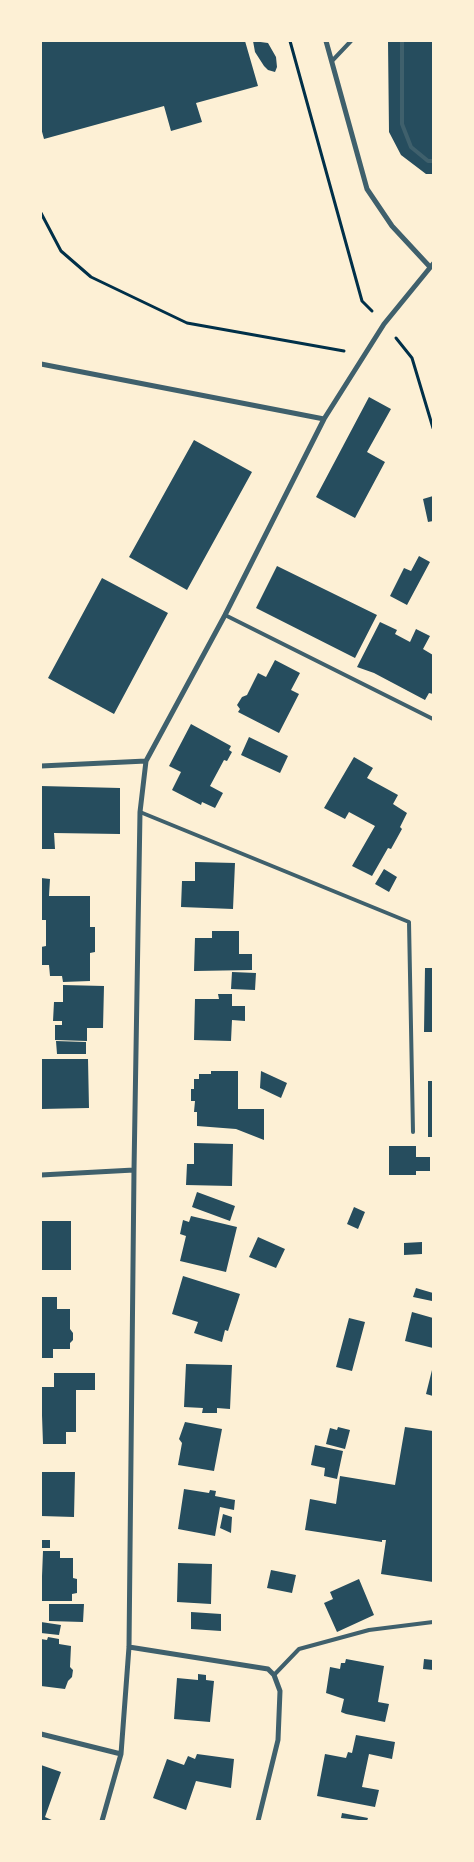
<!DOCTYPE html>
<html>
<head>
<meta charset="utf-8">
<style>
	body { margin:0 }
	#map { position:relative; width:474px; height:1862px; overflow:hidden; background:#fdf0d5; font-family:"Source Serif 4",serif }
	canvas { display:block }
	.frame { position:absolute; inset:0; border:42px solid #fdf0d5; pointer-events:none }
</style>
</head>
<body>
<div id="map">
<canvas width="474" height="1862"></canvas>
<div class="frame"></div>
</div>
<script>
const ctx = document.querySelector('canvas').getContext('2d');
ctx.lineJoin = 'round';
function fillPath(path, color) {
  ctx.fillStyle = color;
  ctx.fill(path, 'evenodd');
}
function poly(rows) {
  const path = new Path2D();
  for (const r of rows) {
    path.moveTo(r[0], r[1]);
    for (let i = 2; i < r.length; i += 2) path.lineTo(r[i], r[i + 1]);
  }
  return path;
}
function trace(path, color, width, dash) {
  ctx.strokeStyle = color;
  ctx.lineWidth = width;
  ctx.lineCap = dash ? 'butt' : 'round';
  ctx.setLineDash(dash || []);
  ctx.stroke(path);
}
fillPath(poly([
	[41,41,245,41,258,86,196,103,202,122,171,131,164,106,44,139,41,128],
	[253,41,268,43,276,57,277,67,275,72,268,70,264,66,255,52],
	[388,41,433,41,433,174,426,174,401,155,389,132],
	[369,397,391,409,367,452,385,462,355,518,316,497],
	[194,440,252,472,187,590,129,557],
	[433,496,433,521,428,522,423,499],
	[419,556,430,562,407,605,390,596,404,568,411,571],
	[277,566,377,615,355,658,256,608],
	[102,578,168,613,114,714,48,678],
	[380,622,397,630,395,634,410,642,416,629,430,636,423,649,433,655,433,694,429,693,425,700,374,673,357,667],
	[275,660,300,673,291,690,299,694,279,733,238,712,240,709,237,705,242,697,247,695,258,673,266,677],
	[191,724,231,746,229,750,232,752,227,761,224,760,210,786,223,793,215,808,202,802,201,805,172,790,181,772,169,766],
	[249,737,288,756,280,773,241,755],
	[354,757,373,768,367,778,398,795,393,804,407,813,400,827,402,829,391,849,388,848,372,876,352,866,375,826,349,812,345,819,324,808],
	[41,786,120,788,120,834,54,833,55,849,41,849],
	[195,862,235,863,233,909,181,907,182,881,195,881],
	[384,869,397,877,389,892,375,884],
	[41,878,50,879,49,896,90,896,90,927,95,927,95,952,90,953,90,981,63,982,62,976,50,976,49,965,41,965,41,947,46,946,46,920,41,920],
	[212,931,239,931,239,954,252,954,252,970,194,971,195,938,212,938],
	[425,968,433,968,433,1032,424,1032],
	[232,972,256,973,255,990,231,989],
	[63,985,104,986,103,1028,87,1028,87,1041,55,1040,55,1025,62,1025,62,1021,53,1021,54,1002,63,1002],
	[218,994,232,994,232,1006,245,1006,245,1021,232,1020,231,1041,194,1040,195,999,219,999],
	[56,1041,86,1042,86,1054,57,1054],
	[41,1059,88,1059,89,1108,41,1109],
	[211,1071,238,1071,238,1109,264,1109,264,1140,236,1129,197,1126,197,1112,194,1112,195,1101,191,1101,191,1089,194,1089,194,1079,199,1079,199,1074,211,1074],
	[261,1071,287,1083,281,1098,260,1088],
	[428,1081,433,1081,433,1137,428,1137],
	[194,1143,233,1144,232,1186,186,1185,187,1164,194,1164],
	[389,1146,416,1146,416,1157,430,1157,430,1171,416,1171,416,1175,389,1175],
	[197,1192,235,1206,230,1221,192,1207],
	[354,1207,365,1212,358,1229,347,1224],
	[191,1216,237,1227,226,1272,180,1261,186,1236,180,1234,183,1220,189,1222],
	[41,1221,71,1221,71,1270,41,1270],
	[258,1237,285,1249,276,1268,249,1257],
	[422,1242,422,1254,404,1255,404,1243],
	[183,1276,240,1294,228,1331,225,1330,222,1342,194,1333,198,1322,172,1314],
	[416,1288,433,1293,432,1301,413,1297],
	[41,1297,57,1297,57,1309,70,1309,70,1329,73,1333,73,1340,70,1343,70,1349,53,1349,53,1358,41,1358],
	[412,1312,433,1318,433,1348,405,1341],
	[349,1318,365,1322,352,1371,336,1367],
	[186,1364,232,1365,230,1409,217,1408,217,1413,202,1413,203,1408,184,1407],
	[432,1370,433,1370,433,1396,426,1394],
	[54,1373,95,1373,95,1390,76,1390,76,1432,66,1432,66,1444,43,1444,41,1387,54,1387],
	[185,1422,222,1429,214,1471,178,1465,182,1443,179,1439],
	[338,1427,350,1430,345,1449,326,1444,330,1428,337,1430],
	[405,1427,433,1431,433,1582,381,1574,386,1540,382,1540,382,1542,305,1530,310,1499,336,1504,340,1476,395,1485],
	[315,1445,343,1451,337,1479,324,1476,325,1468,311,1465],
	[41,1472,75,1472,74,1517,41,1516],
	[184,1489,209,1493,210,1490,216,1491,215,1496,235,1500,234,1510,220,1507,215,1536,178,1529],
	[223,1514,232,1517,231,1533,220,1528],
	[41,1540,50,1540,50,1548,41,1548],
	[43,1551,60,1551,60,1558,73,1558,73,1578,77,1579,77,1593,72,1594,72,1601,41,1601],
	[178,1563,212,1564,211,1604,177,1602],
	[271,1570,296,1575,292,1593,267,1588],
	[359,1579,374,1615,337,1632,324,1603,333,1599,330,1592],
	[49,1604,84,1604,83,1622,49,1621],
	[191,1612,221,1614,221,1631,191,1629],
	[41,1622,61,1625,59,1635,41,1633],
	[48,1637,59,1639,59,1644,71,1646,70,1667,73,1670,72,1677,68,1681,65,1689,41,1686,41,1639,47,1640],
	[346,1659,384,1666,378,1702,389,1704,385,1722,346,1714,341,1712,344,1699,326,1693,330,1667,340,1669,341,1663,345,1663],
	[424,1659,433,1660,433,1670,423,1669],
	[198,1674,206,1675,206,1680,214,1681,210,1722,174,1719,177,1678,198,1680],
	[356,1735,395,1742,392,1759,369,1754,362,1787,379,1790,375,1807,317,1796,325,1754,346,1758,348,1752,352,1753],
	[197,1754,234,1759,231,1788,196,1781,186,1810,153,1798,167,1759,184,1765,188,1756,195,1759],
	[41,1765,61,1772,45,1817,54,1821,41,1821],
	[342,1813,368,1818,367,1821,341,1818]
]), '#264d5e');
trace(poly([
	[290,41,362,301,372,311],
	[41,213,61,251,91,277,187,323,344,351],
	[396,338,412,358,433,428]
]), '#003049', 3);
trace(poly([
	[402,41,402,124,411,147,428,161,433,161],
	[332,61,351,41],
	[225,615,433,719],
	[140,812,409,922,413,1132],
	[274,1675,299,1649,369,1630,433,1622]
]), '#3f606c', 4);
trace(poly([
	[326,41,367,189,392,226,430,267],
	[41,364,324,419],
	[41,766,146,761],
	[41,1175,134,1170],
	[129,1647,268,1669,274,1675,280,1691,278,1740,258,1821],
	[41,1734,121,1754],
	[102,1821,121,1754,129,1647,134,1170,140,812,146,761,225,615,324,419,384,324,433,264]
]), '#3f606c', 5);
</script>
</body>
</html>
